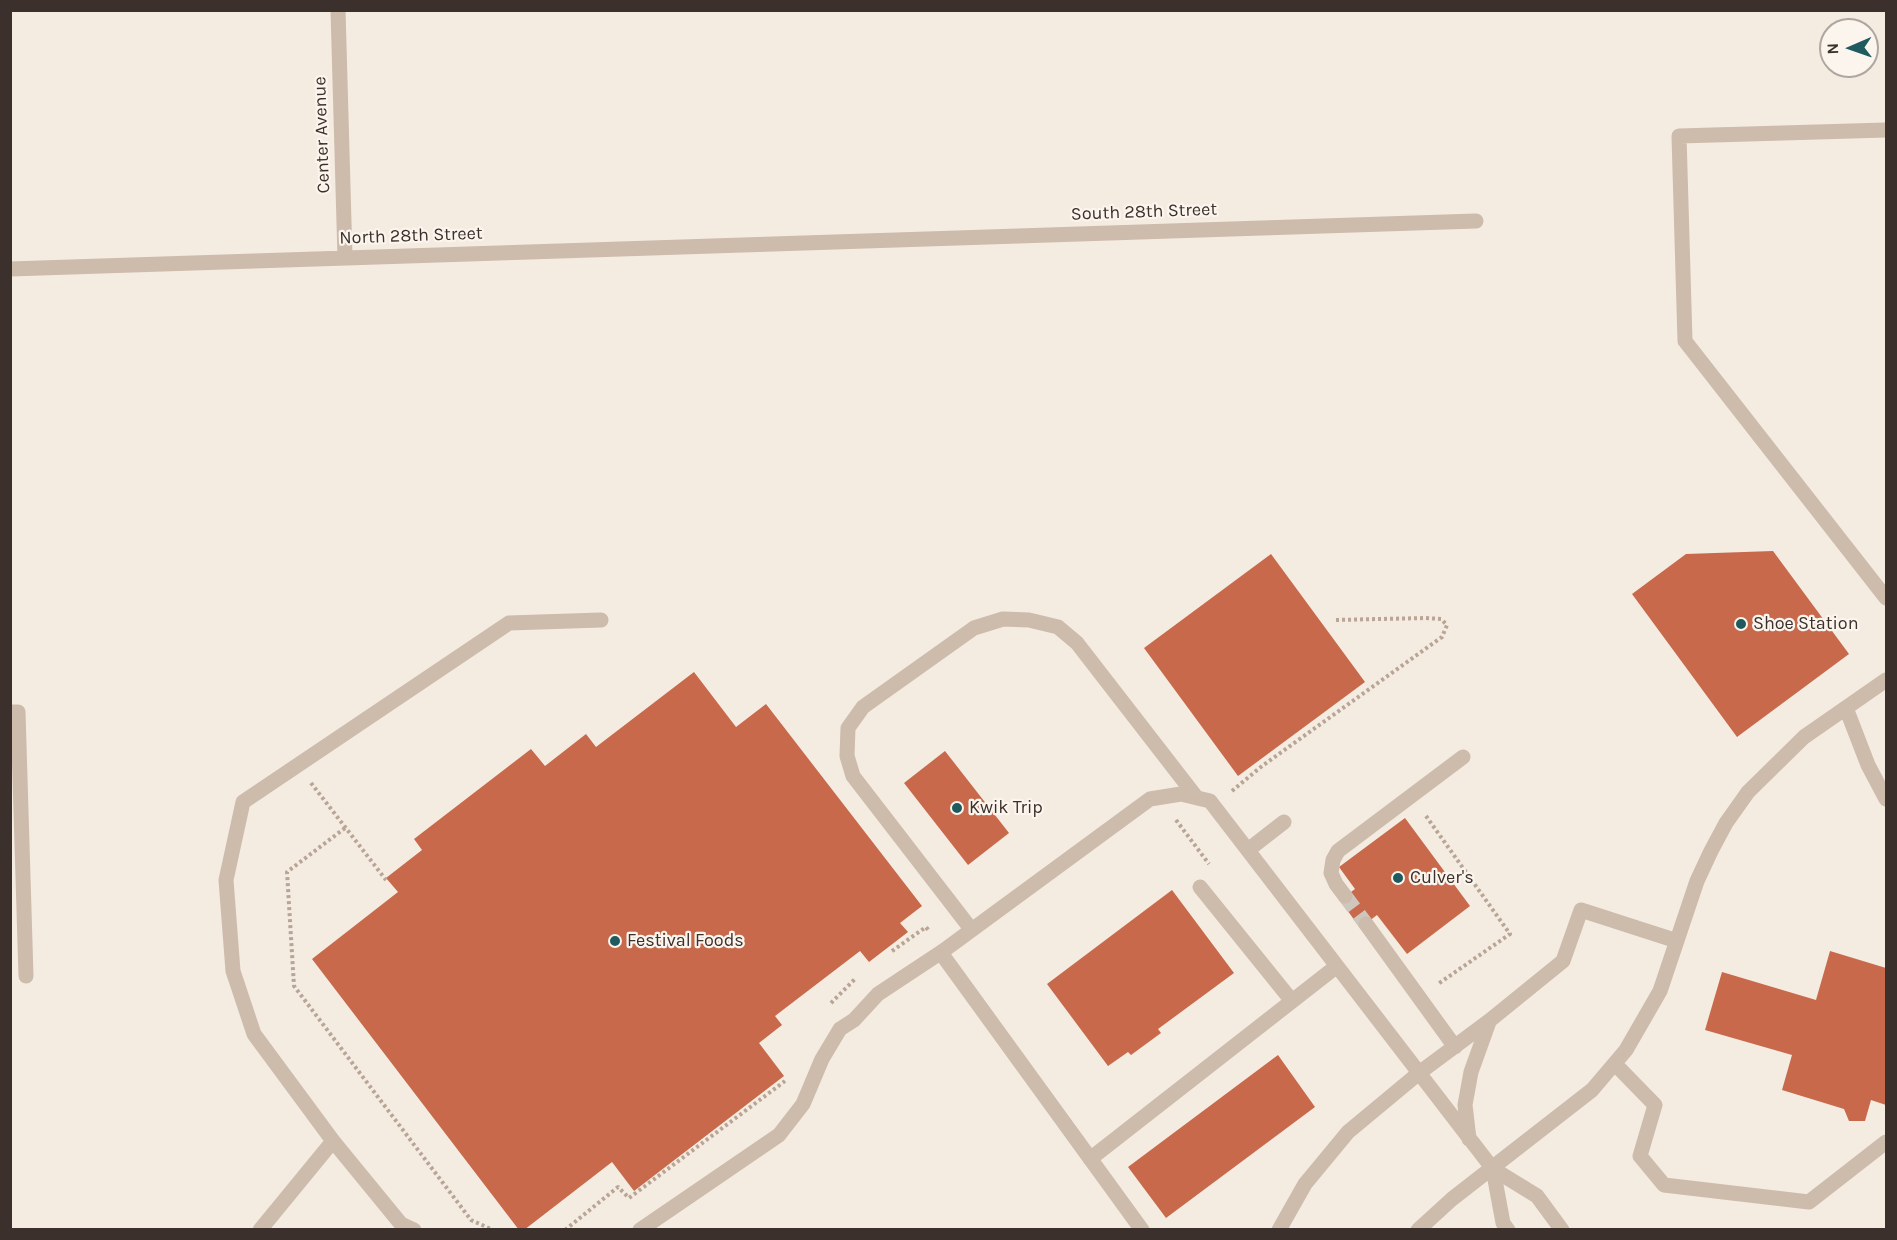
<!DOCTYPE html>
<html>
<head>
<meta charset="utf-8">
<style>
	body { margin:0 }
	#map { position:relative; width:1897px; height:1240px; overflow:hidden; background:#f4ebe1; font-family:Karla,sans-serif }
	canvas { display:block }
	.frame { position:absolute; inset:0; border:12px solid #3b302b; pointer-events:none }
	.north { position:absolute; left:1819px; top:18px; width:60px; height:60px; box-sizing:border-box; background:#fbf5ee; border:2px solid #aea6a0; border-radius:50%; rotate:268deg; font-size:16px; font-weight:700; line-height:24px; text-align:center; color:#3b302b }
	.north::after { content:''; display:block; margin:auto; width:21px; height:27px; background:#1f5a5e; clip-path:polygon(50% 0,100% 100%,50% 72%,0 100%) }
</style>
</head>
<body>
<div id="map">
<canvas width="1897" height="1240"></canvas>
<div class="frame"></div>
<div class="north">N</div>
</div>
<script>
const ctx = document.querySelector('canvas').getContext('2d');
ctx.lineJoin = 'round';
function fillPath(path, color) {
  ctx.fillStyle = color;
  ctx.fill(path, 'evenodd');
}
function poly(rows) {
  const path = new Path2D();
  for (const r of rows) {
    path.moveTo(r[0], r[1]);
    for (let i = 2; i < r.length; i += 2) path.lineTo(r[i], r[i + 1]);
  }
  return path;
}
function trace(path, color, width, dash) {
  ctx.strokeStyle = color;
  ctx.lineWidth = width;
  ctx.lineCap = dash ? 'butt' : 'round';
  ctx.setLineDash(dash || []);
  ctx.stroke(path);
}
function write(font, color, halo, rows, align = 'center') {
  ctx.font = font + ' Karla,sans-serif';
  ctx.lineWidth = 4.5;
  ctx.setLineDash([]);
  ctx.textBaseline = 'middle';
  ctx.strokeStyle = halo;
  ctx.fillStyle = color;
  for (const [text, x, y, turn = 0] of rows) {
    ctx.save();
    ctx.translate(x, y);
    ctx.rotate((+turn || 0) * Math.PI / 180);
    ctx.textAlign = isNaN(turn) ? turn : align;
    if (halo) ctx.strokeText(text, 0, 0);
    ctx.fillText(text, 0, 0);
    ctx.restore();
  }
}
fillPath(poly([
	[1773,551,1849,654,1737,737,1632,594,1686,554],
	[1271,554,1365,682,1238,776,1144,648],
	[694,672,736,727,766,704,922,906,900,923,908,932,869,962,860,951,775,1016,782,1025,759,1043,784,1076,634,1191,612,1162,524,1230,519,1230,312,959,398,892,386,878,422,850,414,839,531,749,545,766,586,734,596,747],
	[945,751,1009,833,968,865,904,783],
	[1405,818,1470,906,1407,954,1377,915,1360,928,1340,900,1355,889,1339,867],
	[1172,890,1234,973,1158,1029,1161,1033,1131,1055,1128,1052,1108,1066,1047,984],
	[1830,951,1886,968,1886,1105,1871,1100,1865,1121,1849,1121,1844,1109,1782,1090,1792,1055,1705,1030,1722,972,1816,1000],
	[1278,1055,1315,1107,1166,1218,1128,1167]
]), '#c8694b');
trace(poly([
	[1345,896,1366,924]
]), '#cfc6bd', 15, [15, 8]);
trace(poly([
	[311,783,386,880],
	[1232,791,1262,766,1442,637,1447,625,1441,619,1426,618,1334,620],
	[1426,816,1510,934,1438,984],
	[1176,820,1209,864],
	[345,828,287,872,294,986,471,1220,493,1230],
	[892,951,926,927,929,931],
	[831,1003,855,979],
	[565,1230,618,1187,629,1198,785,1081]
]), '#b9a596', 4, [3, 3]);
trace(poly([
	[338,10,345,258],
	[1886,130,1679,136,1685,341,1886,598],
	[10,269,1476,221],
	[1846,708,1868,765,1886,799],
	[10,712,18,712,26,976],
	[1248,850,1284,822],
	[1200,887,1292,1001],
	[1345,896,1336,884,1331,873,1333,860,1338,851,1463,757],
	[1366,924,1455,1047],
	[971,929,853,776,847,756,848,728,863,707,974,628,1003,619,1029,620,1058,627,1077,643,1197,798],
	[941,953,1142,1230],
	[1615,1064,1655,1105,1640,1156,1664,1185,1809,1202,1886,1142],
	[1469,1139,1465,1105,1471,1072,1489,1022],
	[1090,1159,1337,966],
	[1493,1169,1503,1223,1508,1230],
	[260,1230,333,1141],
	[414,1230,401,1224,333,1141,254,1034,233,971,226,880,243,802,509,623,601,620],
	[640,1230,779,1135,803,1104,822,1059,840,1029,854,1020,878,994,943,951,1150,799,1181,794,1210,801,1493,1169,1537,1196,1562,1230],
	[1279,1230,1305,1184,1348,1132,1419,1073,1489,1021,1563,961,1581,910,1677,941],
	[1418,1230,1452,1199,1592,1090,1626,1050,1660,991,1697,881,1711,851,1726,823,1748,792,1804,737,1886,680]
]), '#cdbbac', 15);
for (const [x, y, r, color] of [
	[1741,624,6,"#1f5a5e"],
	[957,808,6,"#1f5a5e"],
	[1398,878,6,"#1f5a5e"],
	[615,941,6,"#1f5a5e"]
]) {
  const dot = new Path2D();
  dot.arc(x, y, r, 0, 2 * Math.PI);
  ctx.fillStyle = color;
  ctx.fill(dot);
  trace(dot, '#fbf5ee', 2);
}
write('18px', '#3b302b', '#fbf5ee', [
	["Center Avenue",322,135,-92],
	["South 28th Street",1144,212,-2],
	["North 28th Street",411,236,-2]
]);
write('18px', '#3b302b', '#fbf5ee', [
	["Shoe Station",1753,624],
	["Kwik Trip",969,808],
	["Culver's",1410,878],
	["Festival Foods",627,941]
], 'left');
</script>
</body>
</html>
